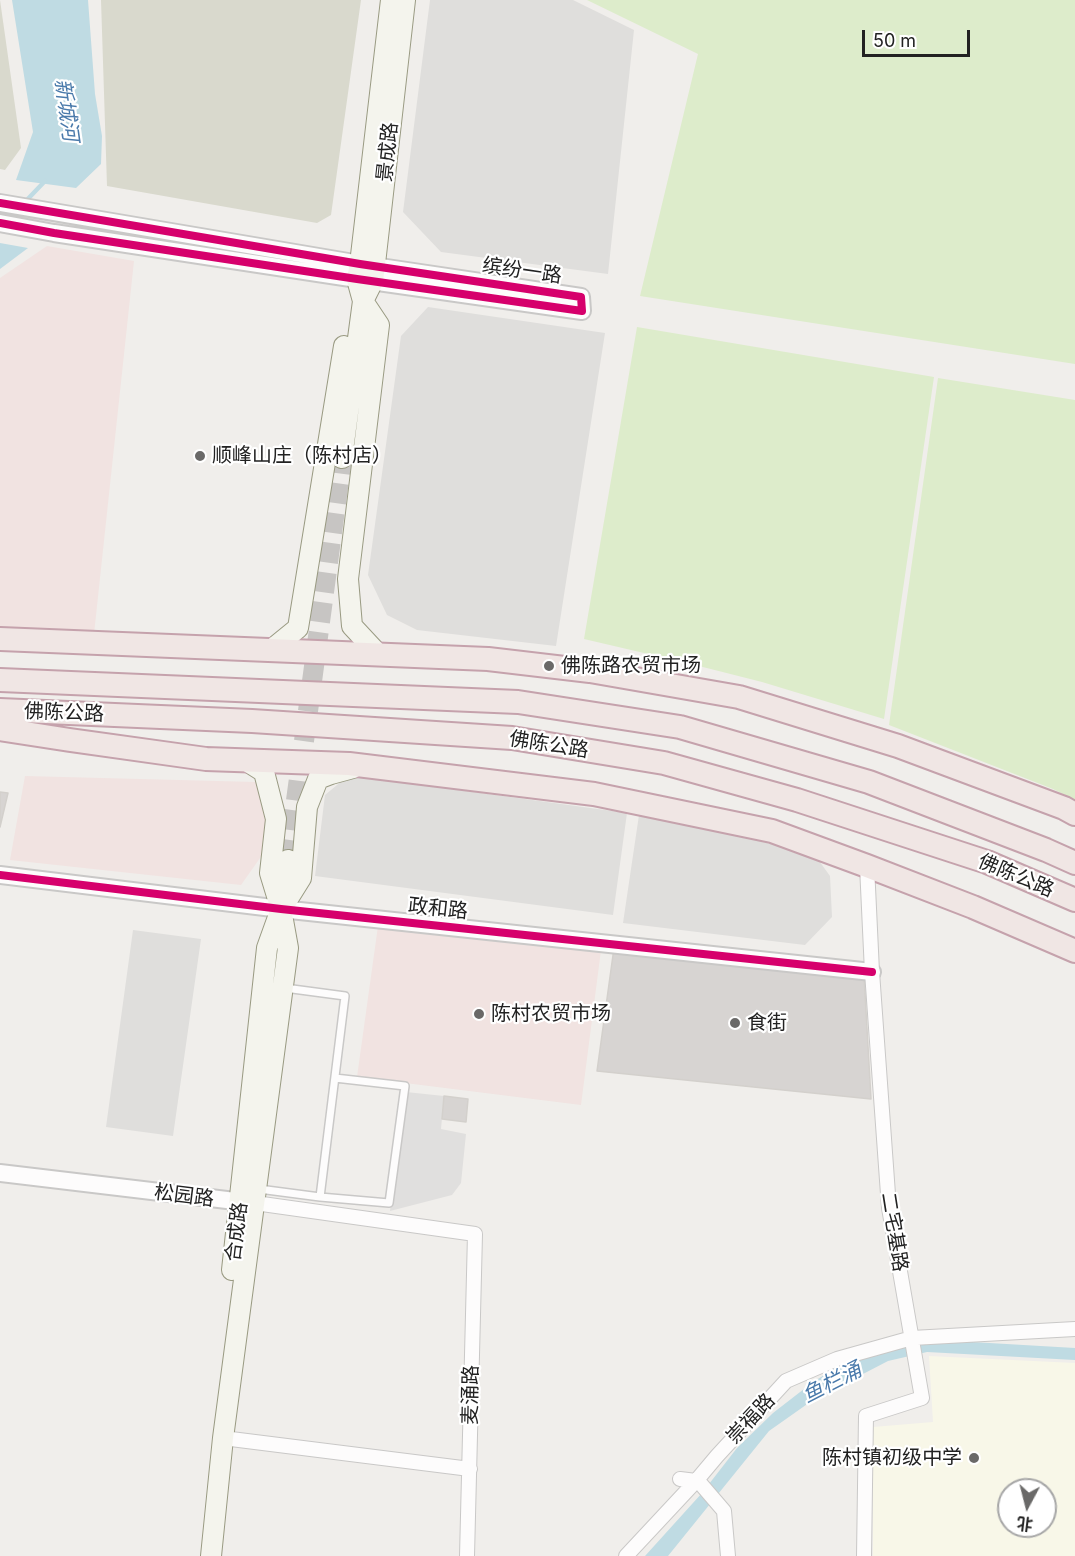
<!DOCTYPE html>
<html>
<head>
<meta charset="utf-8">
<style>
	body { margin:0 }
	#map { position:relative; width:1075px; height:1556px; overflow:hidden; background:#f0eeeb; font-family:Inter,"Noto Sans SC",sans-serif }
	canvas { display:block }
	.north { position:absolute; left:997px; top:1478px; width:60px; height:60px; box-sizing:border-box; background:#fff; border:2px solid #a7a7a7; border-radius:50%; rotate:187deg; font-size:16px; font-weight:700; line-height:24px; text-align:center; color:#222 }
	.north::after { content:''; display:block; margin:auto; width:21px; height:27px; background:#6a6968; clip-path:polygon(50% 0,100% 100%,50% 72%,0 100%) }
	.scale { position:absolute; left:862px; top:30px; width:108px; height:27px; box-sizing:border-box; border:3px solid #222; border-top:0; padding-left:8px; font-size:18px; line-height:21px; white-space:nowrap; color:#222; -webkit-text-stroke:4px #fff; paint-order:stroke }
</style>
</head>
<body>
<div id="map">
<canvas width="1075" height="1556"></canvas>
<div class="north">北</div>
<div class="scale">50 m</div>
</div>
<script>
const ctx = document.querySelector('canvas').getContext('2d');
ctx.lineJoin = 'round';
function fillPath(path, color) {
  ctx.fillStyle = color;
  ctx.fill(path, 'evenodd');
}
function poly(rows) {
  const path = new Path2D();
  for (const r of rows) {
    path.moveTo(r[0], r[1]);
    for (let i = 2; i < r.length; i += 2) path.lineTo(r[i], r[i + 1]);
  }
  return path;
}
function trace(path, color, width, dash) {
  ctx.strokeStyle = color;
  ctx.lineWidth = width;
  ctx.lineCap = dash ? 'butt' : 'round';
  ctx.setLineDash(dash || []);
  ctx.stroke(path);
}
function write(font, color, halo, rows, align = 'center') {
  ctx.font = font + ' Inter,"Noto Sans SC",sans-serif';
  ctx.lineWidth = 4.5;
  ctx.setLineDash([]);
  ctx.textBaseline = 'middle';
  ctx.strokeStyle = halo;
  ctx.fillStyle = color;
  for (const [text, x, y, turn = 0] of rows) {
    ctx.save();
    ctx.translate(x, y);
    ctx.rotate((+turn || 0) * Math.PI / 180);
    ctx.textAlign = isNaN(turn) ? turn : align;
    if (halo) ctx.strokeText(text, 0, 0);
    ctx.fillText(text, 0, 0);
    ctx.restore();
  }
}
fillPath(poly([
	[430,0,573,0,634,30,608,274,441,252,403,212],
	[428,307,605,333,556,646,417,630,387,615,368,575,401,336],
	[364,777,627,813,613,915,315,876,325,795,343,780],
	[639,815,798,849,817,858,830,876,832,917,805,945,623,923],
	[133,930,201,939,173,1136,106,1127]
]), '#dfdedc');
fillPath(poly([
	[47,246,134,261,94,634,0,630,0,278],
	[25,776,256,782,266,804,265,851,241,885,10,860],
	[378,926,601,950,581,1105,357,1077]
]), '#f1e3e1');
fillPath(poly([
	[929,1356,1075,1363,1075,1556,873,1556,873,1427,933,1422],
	[1009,1490,1045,1490,1045,1526,1009,1526]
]), '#f8f7e8');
fillPath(poly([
	[0,0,21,148,5,170,0,169],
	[101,0,361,0,331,215,317,223,107,186]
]), '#d9d9cd');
fillPath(poly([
	[587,0,1075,0,1075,364,640,296,698,54],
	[637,327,934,377,884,719,762,682,691,664,584,639],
	[938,378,1075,400,1075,800,1053,789,889,725]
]), '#ddeccb');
fillPath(poly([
	[406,1092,444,1096,441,1129,466,1134,461,1183,452,1195,390,1211]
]), '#e0dfde');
fillPath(poly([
	[12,0,88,0,95,94,102,136,101,164,76,188,16,180,33,132],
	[0,243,28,248,0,269],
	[955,1341,1075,1348,1075,1360,927,1352,888,1361,813,1400,769,1431,668,1556,645,1556,702,1493,737,1448,773,1413,813,1382,842,1364,893,1347]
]), '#bfdbe3');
trace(poly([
	[24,203,45,181]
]), '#bfdbe3', 4.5);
const building = poly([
	[0,792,8,793,0,827,0,792],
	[614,948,864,976,871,1099,597,1071,614,948],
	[444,1096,468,1099,466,1122,442,1119,444,1096]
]);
fillPath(building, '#d7d4d2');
trace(building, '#d3d0cc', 1.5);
trace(poly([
	[288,860,342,458]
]), '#c7c5c3', 20, [20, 10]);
const service = poly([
	[259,1189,320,1197,345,996,285,988],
	[320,1197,389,1203,405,1086,335,1078]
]);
const minor = poly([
	[255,1203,475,1234,467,1556],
	[223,1438,470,1469],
	[680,1479,696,1481,700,1483,724,1511,728,1556],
	[626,1556,696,1481,717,1456,786,1381,837,1359,912,1338,1075,1329],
	[864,1556,866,1416,922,1398,889,1208,872,972,867,866]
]);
const tertiary = poly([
	[0,203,360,264,581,297,582,311,357,279,54,233,0,223],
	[0,875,281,909,872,972],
	[0,1173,252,1203]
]);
const secondary = poly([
	[342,458,363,301,373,281,405,0],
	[271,650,298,628,344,346],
	[379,655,352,626,348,579,379,325,363,301,357,279,360,264,391,0],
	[286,902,301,878,307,807,318,779,331,774,353,768],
	[232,1270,267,948,281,909,288,860],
	[211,1556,223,1438,288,948,281,909,270,873,276,819,264,772,245,760]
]);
const trunk = poly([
	[0,639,488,659,590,671,739,697,898,746,1064,808,1075,814],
	[0,680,518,702,680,727,869,782,1046,850,1075,863],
	[0,710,252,721,512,738,664,763,797,800,987,862,1075,900],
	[0,729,70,740,206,759,349,764,594,794,772,831,867,866,973,907,1075,951]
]);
trace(service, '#c9c8c7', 10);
trace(minor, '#c9c8c7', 16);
trace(tertiary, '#c9c8c7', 20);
trace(secondary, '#999a82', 22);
trace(trunk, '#c5a2ac', 26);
trace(service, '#fdfcfc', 7);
trace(minor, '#fdfcfc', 14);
trace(tertiary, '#fdfcfc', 16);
trace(secondary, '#f4f4ed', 20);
trace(trunk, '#f0e6e4', 22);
trace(poly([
	[0,203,360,264,581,297,582,311,357,279,54,233,0,223],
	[0,875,281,909,872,972]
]), '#d6006c', 8);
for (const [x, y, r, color] of [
	[200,456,6,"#6a6968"],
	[549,666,6,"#6a6968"],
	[479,1014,6,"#6a6968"],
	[735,1023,6,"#6a6968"],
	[974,1458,6,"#6a6968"]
]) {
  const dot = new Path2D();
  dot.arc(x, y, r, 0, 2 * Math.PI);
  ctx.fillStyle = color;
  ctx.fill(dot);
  trace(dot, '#fff', 2);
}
write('20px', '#222', '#fff', [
	["景成路",388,152,-84],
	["缤纷一路",522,271,8],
	["佛陈公路",64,713,2],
	["佛陈公路",549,745,9],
	["佛陈公路",1016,876,23],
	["政和路",438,909,6],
	["松园路",184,1196,7],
	["合成路",237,1232,-83],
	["二宅基路",894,1232,81],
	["麦涌路",471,1395,-89],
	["崇福路",751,1419,-47]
]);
write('20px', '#222', '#fff', [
	["顺峰山庄（陈村店）",212,456],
	["佛陈路农贸市场",561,666],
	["陈村农贸市场",491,1014],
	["食街",747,1023],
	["陈村镇初级中学",962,1458,"right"]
], 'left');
write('italic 21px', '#4a7aab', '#fff', [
	["新城河",66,110,82],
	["鱼栏涌",832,1383,-27]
]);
</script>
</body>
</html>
